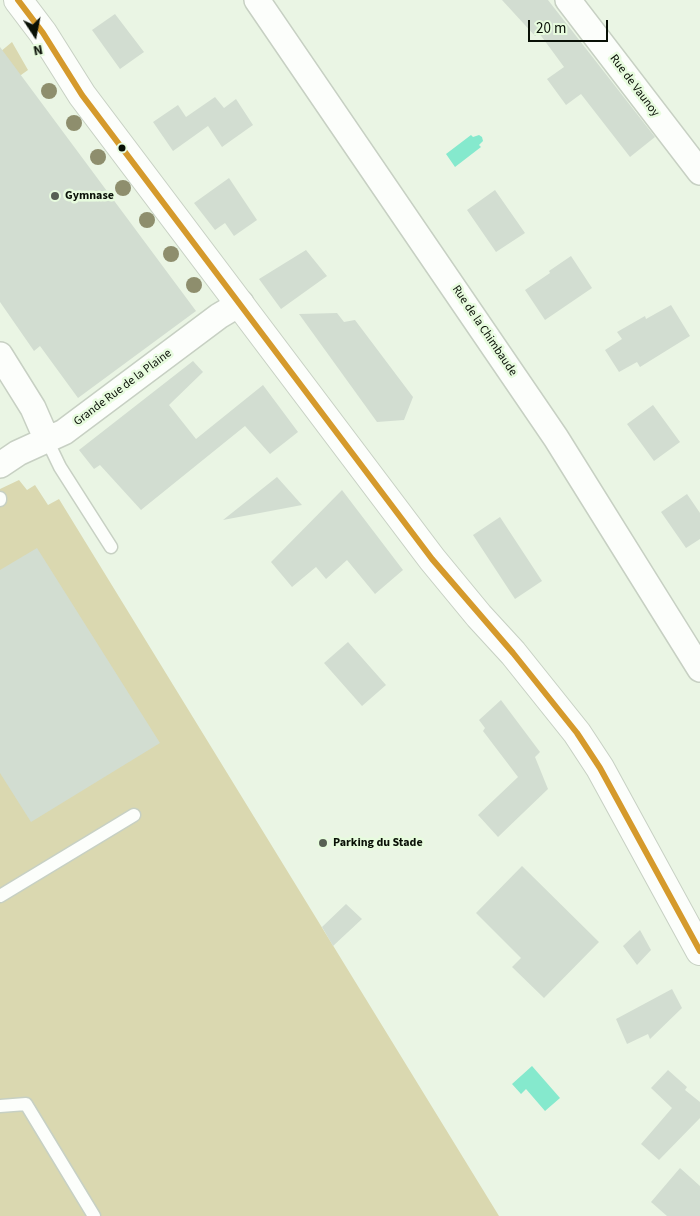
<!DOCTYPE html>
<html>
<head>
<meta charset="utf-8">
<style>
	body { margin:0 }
	#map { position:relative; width:700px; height:1216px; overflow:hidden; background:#eaf5e4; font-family:"Source Sans 3",sans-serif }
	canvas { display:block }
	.north { position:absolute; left:10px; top:10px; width:50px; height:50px; -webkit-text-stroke:4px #e7fbde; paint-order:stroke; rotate:169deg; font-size:14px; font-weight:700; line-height:20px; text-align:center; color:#091006 }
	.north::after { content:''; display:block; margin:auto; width:18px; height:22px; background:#091006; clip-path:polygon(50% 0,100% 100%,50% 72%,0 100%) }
	.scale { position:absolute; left:528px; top:20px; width:80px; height:22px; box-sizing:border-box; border:2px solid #091006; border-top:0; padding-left:6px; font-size:15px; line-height:18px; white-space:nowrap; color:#091006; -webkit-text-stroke:4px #e7fbde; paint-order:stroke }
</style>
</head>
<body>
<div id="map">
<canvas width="700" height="1216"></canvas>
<div class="north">N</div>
<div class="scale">20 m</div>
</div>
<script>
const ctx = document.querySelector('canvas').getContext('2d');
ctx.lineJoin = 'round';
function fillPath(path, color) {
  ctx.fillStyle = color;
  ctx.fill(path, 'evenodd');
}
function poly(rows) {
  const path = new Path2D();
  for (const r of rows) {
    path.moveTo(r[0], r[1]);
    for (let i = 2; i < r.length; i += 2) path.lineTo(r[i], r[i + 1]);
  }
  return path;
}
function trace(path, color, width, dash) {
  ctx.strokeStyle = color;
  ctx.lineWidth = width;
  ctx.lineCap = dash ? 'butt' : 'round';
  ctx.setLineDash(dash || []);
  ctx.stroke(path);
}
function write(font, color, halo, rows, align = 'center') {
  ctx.font = font + ' "Source Sans 3",sans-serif';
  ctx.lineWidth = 5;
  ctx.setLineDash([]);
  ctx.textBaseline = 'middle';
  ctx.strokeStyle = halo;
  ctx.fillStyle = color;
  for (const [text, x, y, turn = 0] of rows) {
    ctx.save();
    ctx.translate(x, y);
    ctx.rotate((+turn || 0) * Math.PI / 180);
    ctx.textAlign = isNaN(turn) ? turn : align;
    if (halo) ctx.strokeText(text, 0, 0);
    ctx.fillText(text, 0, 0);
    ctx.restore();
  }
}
fillPath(poly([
	[12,42,28,70,7,85,0,52],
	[19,480,27,490,35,485,48,505,59,499,499,1216,0,1216,0,489]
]), '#dad8b0');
fillPath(poly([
	[471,135,473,137,479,135,482,137,483,141,479,145,481,147,455,167,446,154],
	[532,1066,560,1098,545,1111,526,1089,521,1094,512,1084]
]), '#85e9cd');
fillPath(poly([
	[502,0,548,0,655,137,630,157,581,94,566,105,547,79,564,67,539,33,535,36],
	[115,14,144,52,120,69,92,30],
	[0,47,196,311,78,398,40,346,34,351,0,302],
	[215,97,224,108,236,99,253,125,222,147,208,126,173,151,153,122,178,105,186,117],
	[229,178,257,220,234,236,225,223,215,230,194,203],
	[495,190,525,233,496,252,467,210],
	[306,250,327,276,281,309,259,279],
	[571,256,592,288,545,320,525,290,550,273,549,271],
	[671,305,690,336,640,367,637,362,619,372,605,350,622,339,617,332,645,316,646,319],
	[337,313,344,322,355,320,413,397,404,420,377,422,299,314],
	[193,361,203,372,169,405,196,439,263,385,298,432,270,454,245,426,141,510,100,465,94,469,79,450],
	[653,405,680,442,654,461,627,424],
	[277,477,302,505,223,520],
	[342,490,403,570,375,594,347,560,326,579,316,567,292,587,271,562],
	[687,494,700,513,700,539,686,548,661,512],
	[500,517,542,581,515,599,473,535],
	[37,548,160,743,31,822,0,773,0,570],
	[348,642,386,685,362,706,324,663],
	[501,700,540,752,535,757,548,789,498,837,478,815,518,777,483,731,485,728,479,720],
	[522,866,599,942,544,998,512,967,521,958,476,913],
	[346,904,362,919,333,946,322,927],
	[640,930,651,950,637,965,623,946],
	[672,989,682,1008,650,1039,648,1034,627,1044,616,1019],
	[668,1070,687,1087,685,1090,700,1102,700,1118,659,1160,641,1144,672,1108,651,1088],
	[680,1168,700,1186,700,1216,667,1216,651,1202]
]), '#d2ddd1');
const lane = poly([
	[47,440,60,467,111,547],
	[0,498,0,500],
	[0,896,134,815],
	[0,1106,26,1104,94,1216]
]);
const street = poly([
	[257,0,556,438,700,669],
	[568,0,700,172],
	[0,355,33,408,47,440],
	[0,465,18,453,64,432,219,316,241,303]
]);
const primary = poly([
	[18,0,43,33,82,95,432,559,479,616,513,653,577,733,600,768,700,951]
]);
trace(lane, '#c7d0c3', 15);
trace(street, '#c7d0c3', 28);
trace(primary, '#c7d0c3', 30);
trace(lane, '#fcfefb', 12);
trace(street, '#fcfefb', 25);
trace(primary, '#fcfefb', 28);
trace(poly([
	[18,0,43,33,82,95,432,559,513,653,577,733,600,768,700,951]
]), '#d59a2c', 6);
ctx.fillStyle = '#8e8e6d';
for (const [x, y] of [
	[49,91],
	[74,123],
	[98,157],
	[123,188],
	[147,220],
	[171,254],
	[194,285]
]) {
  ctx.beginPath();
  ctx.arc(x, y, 8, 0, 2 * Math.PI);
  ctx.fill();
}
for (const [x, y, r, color] of [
	[122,148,4.5,"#091006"],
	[55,196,5,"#586054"],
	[323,843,5,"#586054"]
]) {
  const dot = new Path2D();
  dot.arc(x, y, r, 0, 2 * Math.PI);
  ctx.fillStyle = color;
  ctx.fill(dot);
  trace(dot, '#e7fbde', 2);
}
write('12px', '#091006', '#e7fbde', [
	["Rue de Vaunoy",634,86,53],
	["Rue de la Chimbaude",484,331,56],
	["Grande Rue de la Plaine",123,388,-37]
]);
write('bold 12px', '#091006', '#e7fbde', [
	["Gymnase",65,196],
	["Parking du Stade",333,843]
], 'left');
</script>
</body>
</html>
